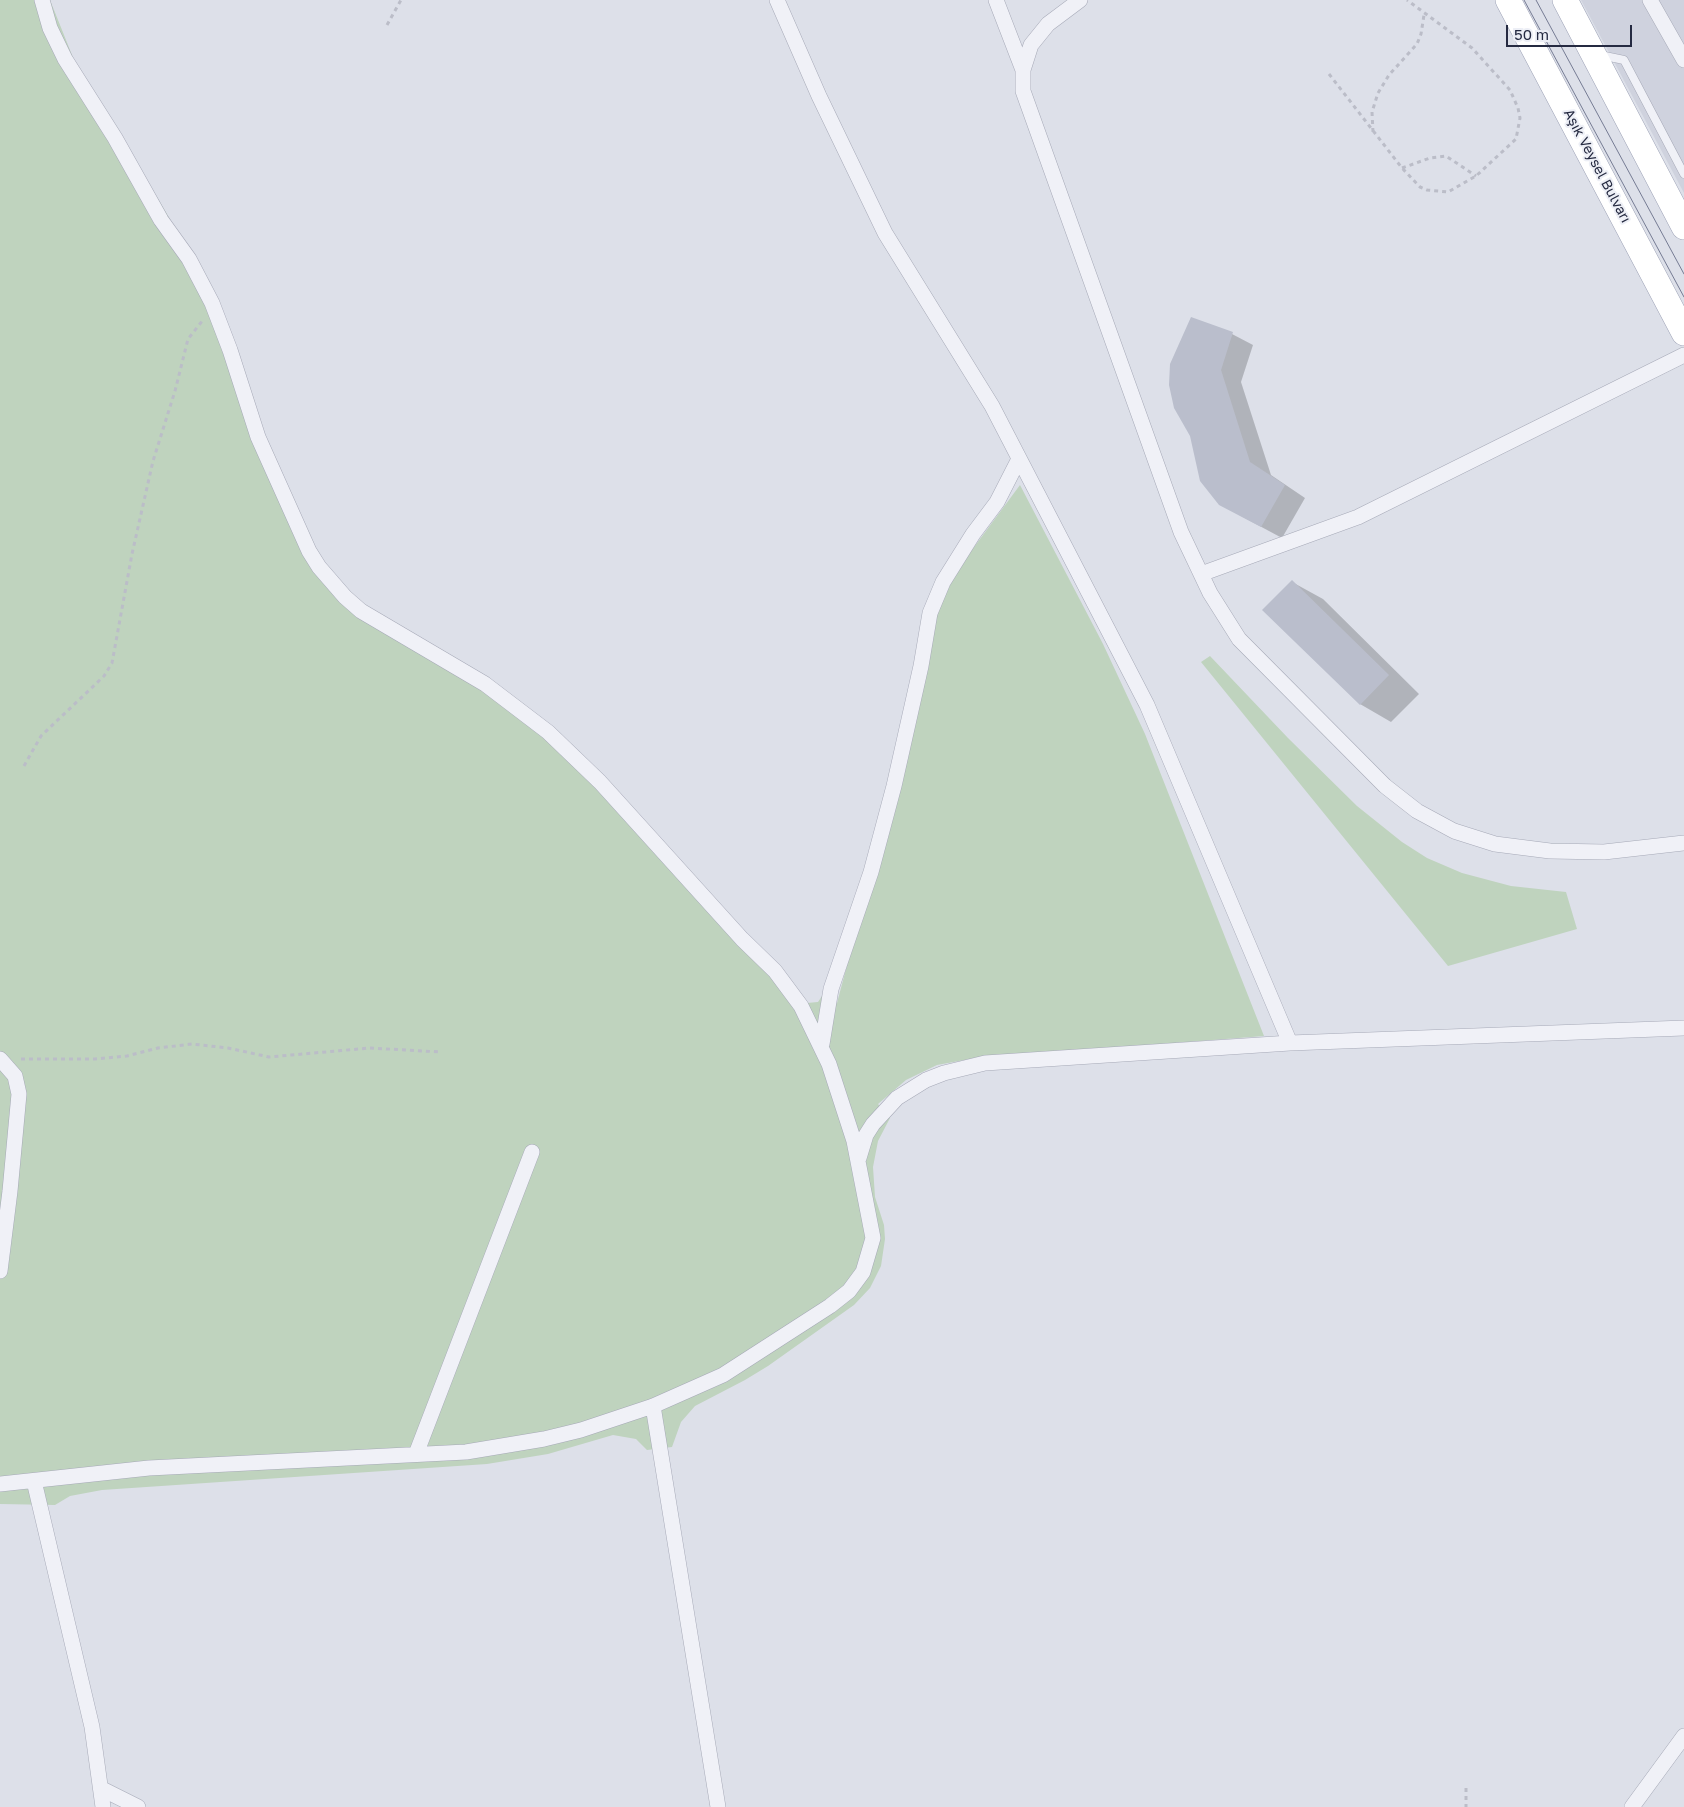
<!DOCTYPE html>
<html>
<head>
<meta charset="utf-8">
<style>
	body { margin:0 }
	#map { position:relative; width:1684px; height:1807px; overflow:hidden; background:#dde0e9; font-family:"Golos Text",sans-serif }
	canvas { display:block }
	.scale { position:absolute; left:1506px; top:25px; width:126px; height:22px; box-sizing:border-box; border:2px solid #252a41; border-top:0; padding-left:6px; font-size:15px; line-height:18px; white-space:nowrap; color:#252a41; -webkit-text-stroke:4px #edeff6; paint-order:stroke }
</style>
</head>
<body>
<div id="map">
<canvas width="1684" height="1807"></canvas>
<div class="scale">50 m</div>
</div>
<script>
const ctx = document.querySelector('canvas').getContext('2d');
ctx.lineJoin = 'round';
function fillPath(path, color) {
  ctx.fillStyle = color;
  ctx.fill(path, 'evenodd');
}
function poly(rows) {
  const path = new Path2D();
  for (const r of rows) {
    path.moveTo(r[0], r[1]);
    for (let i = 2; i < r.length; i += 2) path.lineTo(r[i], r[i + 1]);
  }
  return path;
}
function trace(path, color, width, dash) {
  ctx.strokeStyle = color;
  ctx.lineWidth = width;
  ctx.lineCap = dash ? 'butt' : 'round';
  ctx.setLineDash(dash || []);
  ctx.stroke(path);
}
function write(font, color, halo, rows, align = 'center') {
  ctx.font = font + ' "Golos Text",sans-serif';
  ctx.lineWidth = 4;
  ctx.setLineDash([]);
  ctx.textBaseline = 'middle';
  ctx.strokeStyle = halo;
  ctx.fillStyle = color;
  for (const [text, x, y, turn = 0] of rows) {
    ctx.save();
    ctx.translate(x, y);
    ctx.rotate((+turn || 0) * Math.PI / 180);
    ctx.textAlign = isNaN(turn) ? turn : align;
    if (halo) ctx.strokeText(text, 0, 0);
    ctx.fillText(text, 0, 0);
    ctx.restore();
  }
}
fillPath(poly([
	[1581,0,1684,0,1684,193]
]), '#cfd2de');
fillPath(poly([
	[0,0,50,0,78,70,120,134,208,284,277,468,307,533,342,591,507,695,807,1003,818,1002,822,996,837,1003,923,679,925,659,941,602,960,566,1020,485,1103,644,1145,734,1264,1036,970,1059,937,1065,906,1080,878,1104,890,1118,878,1141,873,1167,875,1197,884,1225,885,1239,881,1266,870,1288,854,1305,768,1366,745,1380,695,1406,681,1422,672,1447,647,1450,636,1439,613,1435,548,1454,487,1464,102,1490,70,1496,55,1505,0,1504],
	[1210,656,1288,738,1357,806,1402,842,1427,858,1462,873,1511,886,1566,892,1577,929,1448,966,1201,662]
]), '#bfd3be');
fillPath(poly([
	[1232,334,1253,345,1241,382,1271,475,1305,498,1282,538,1241,516,1191,435],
	[1292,582,1323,599,1419,694,1391,722,1360,704]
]), '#0003');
fillPath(poly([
	[1191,317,1233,332,1221,370,1250,462,1285,485,1261,527,1219,505,1200,481,1190,436,1174,408,1169,385,1170,364],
	[1292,580,1389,675,1360,705,1262,610]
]), '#babecc');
const lane = poly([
	[1600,55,1624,60,1684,174]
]);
const street = poly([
	[777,0,819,96,885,233,992,406,1147,705,1290,1043],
	[996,0,1023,70],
	[1080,0,1048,24,1031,45,1023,70,1023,91,1181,532,1210,593,1239,639,1385,786,1417,811,1454,831,1495,844,1550,851,1604,852,1684,843],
	[1650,0,1684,60],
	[1201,574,1358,517,1684,355],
	[822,1044,831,989,871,872,894,786,921,666,930,613,943,582,973,534,997,502,1019,459],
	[0,1059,15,1076,19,1094,10,1191,0,1271],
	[859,1158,866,1135,873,1124,897,1098,926,1080,944,1073,985,1063,1290,1043,1684,1028],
	[653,1406,718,1807],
	[416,1454,532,1152],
	[34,1481,92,1727,103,1807],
	[0,1484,149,1468,466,1452,544,1439,581,1430,653,1406,723,1375,830,1306,849,1291,863,1272,873,1238,854,1141,829,1064,801,1006,775,971,742,939,600,782,548,732,485,684,361,611,345,597,319,567,309,551,258,437,230,350,212,303,189,259,161,220,115,138,65,59,50,28,42,0],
	[102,1789,138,1807],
	[1632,1807,1684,1736]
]);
const primary = poly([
	[1508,0,1684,333],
	[1565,0,1684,227]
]);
trace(lane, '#a6a9b7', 9);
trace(street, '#a6a9b7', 16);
trace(primary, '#9ca1b5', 26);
trace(poly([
	[387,25,401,0],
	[1329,74,1402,168,1420,187,1427,190,1448,192,1476,176,1516,139,1520,118,1518,108,1510,90,1472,48,1407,0],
	[1373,132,1372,112,1378,93,1389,75,1417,44,1421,34,1424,15],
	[1402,168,1430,158,1446,156,1476,176],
	[24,766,41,736,104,676,112,663,132,554,153,461,175,391,188,339,203,320],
	[21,1059,95,1059,127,1056,158,1048,192,1044,228,1048,269,1057,370,1048,441,1052],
	[1466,1788,1466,1807]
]), '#bbbdc8', 3, [4, 4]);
trace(lane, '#f0f1f7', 8);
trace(street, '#f0f1f7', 15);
trace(primary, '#fff', 25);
trace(poly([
	[1524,0,1684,297],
	[1536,0,1684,274]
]), '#757b93', 1);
write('14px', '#252a41', '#edeff6', [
	["Aşık Veysel Bulvarı",1597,166,62]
]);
</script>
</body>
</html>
